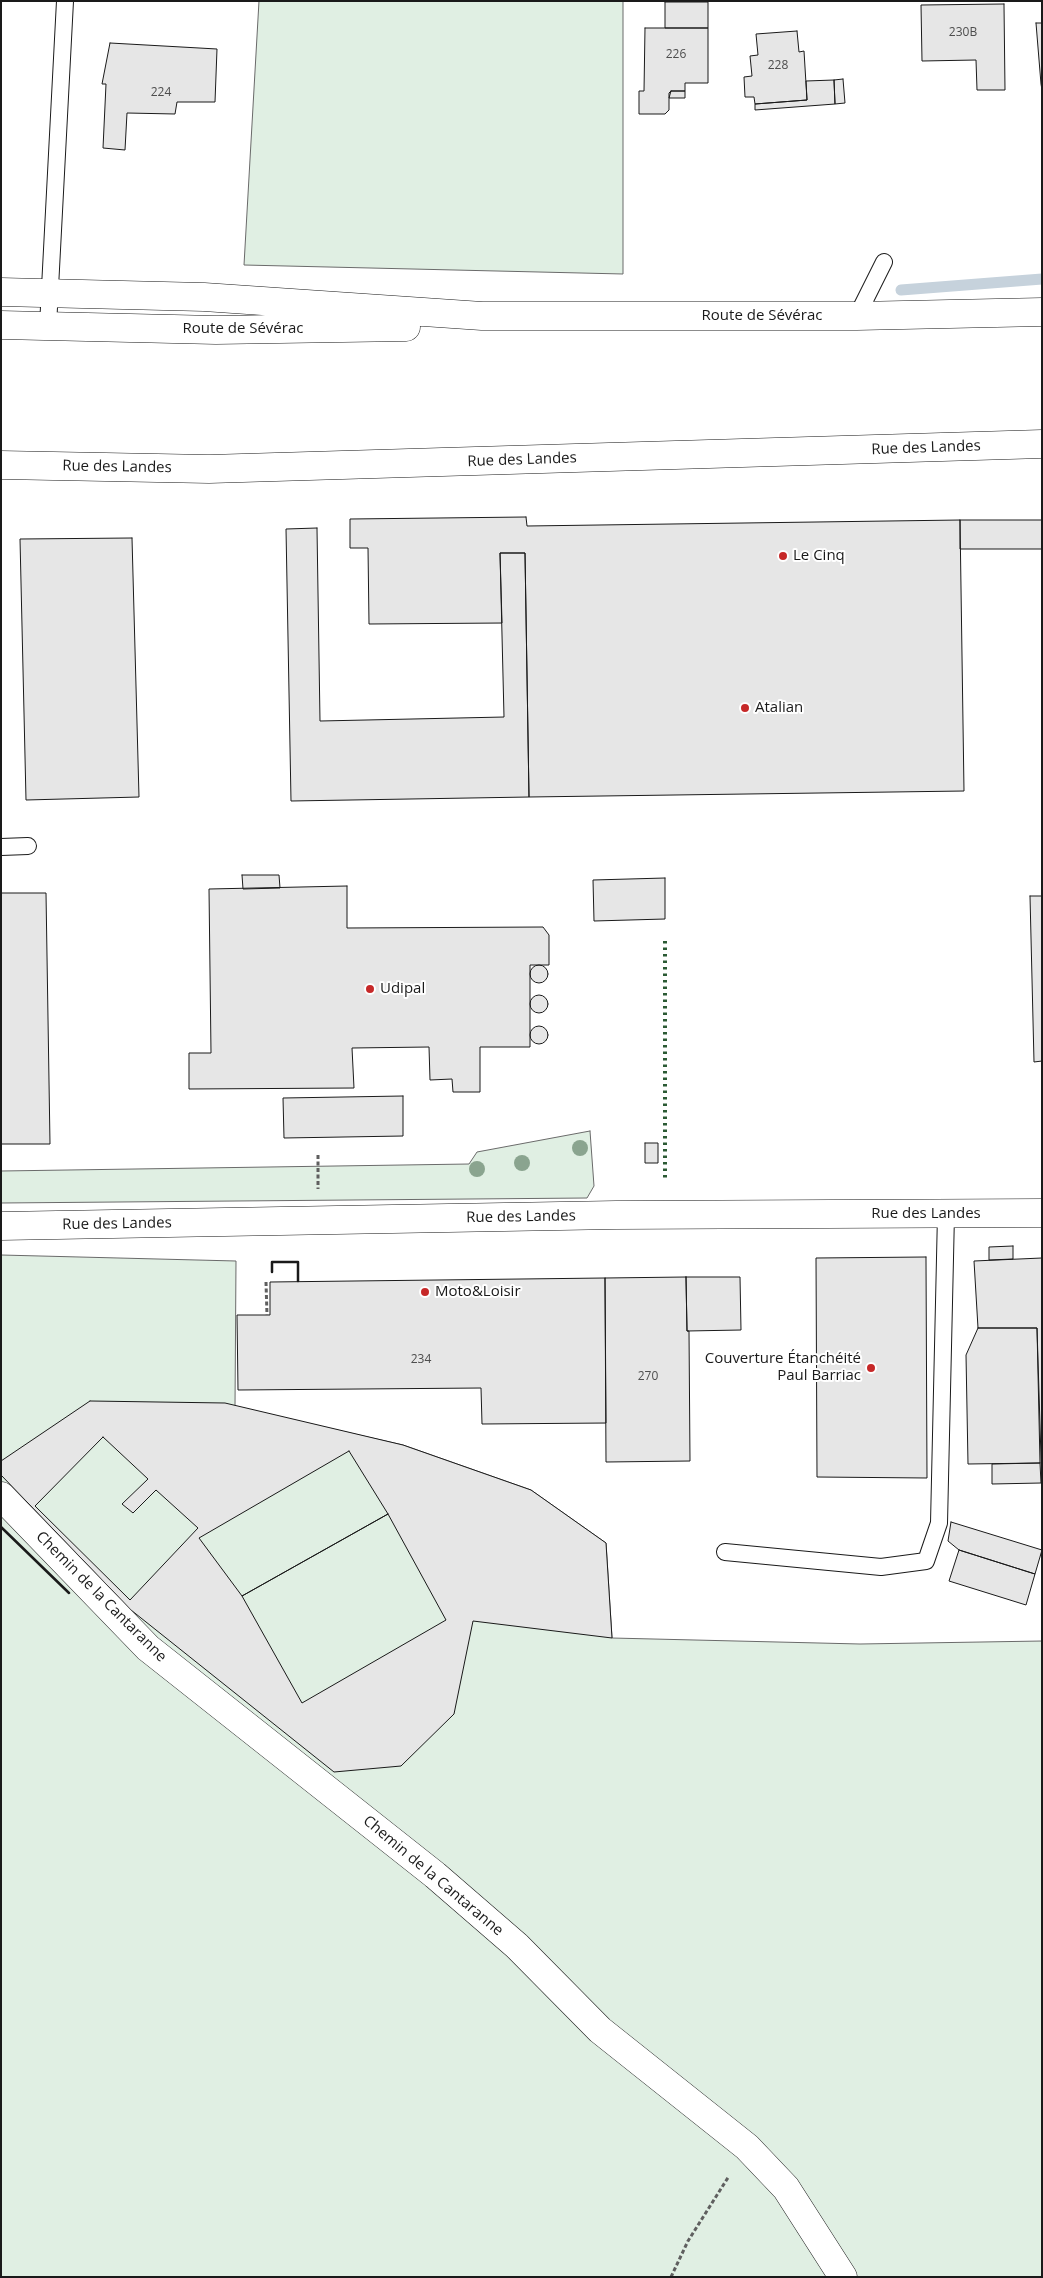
<!DOCTYPE html>
<html>
<head>
<meta charset="utf-8">
<style>
	body { margin:0 }
	#map { position:relative; width:1043px; height:2278px; overflow:hidden; background:#fff; font-family:"Open Sans",sans-serif }
	canvas { display:block }
	.frame { position:absolute; inset:0; border:2px solid #1a1a1a; pointer-events:none }
</style>
</head>
<body>
<div id="map">
<canvas width="1043" height="2278"></canvas>
<div class="frame"></div>
</div>
<script>
const ctx = document.querySelector('canvas').getContext('2d');
ctx.lineJoin = 'round';
function fillPath(path, color) {
  ctx.fillStyle = color;
  ctx.fill(path, 'evenodd');
}
function poly(rows) {
  const path = new Path2D();
  for (const r of rows) {
    if (r.length === 3) {
      path.moveTo(r[0] + r[2], r[1]);
      path.arc(r[0], r[1], r[2], 0, 2 * Math.PI);
      continue;
    }
    path.moveTo(r[0], r[1]);
    for (let i = 2; i < r.length; i += 2) path.lineTo(r[i], r[i + 1]);
  }
  return path;
}
function trace(path, color, width, dash) {
  ctx.strokeStyle = color;
  ctx.lineWidth = width;
  ctx.lineCap = dash ? 'butt' : 'round';
  ctx.setLineDash(dash || []);
  ctx.stroke(path);
}
function write(font, color, halo, rows, align = 'center') {
  ctx.font = font + ' "Open Sans",sans-serif';
  ctx.lineWidth = 4;
  ctx.setLineDash([]);
  ctx.textBaseline = 'middle';
  ctx.strokeStyle = halo;
  ctx.fillStyle = color;
  for (const [text, x, y, turn = 0] of rows) {
    ctx.save();
    ctx.translate(x, y);
    ctx.rotate((+turn || 0) * Math.PI / 180);
    ctx.textAlign = isNaN(turn) ? turn : align;
    if (halo) ctx.strokeText(text, 0, 0);
    ctx.fillText(text, 0, 0);
    ctx.restore();
  }
}
const green = poly([
	[259,1,623,1,623,274,244,265,259,1],
	[590,1131,594,1186,587,1198,1,1203,1,1171,469,1164,477,1152,590,1131],
	[1,1255,236,1261,235,1407,403,1445,531,1490,606,1543,612,1638,860,1644,1042,1641,1042,2277,1,2277,1,1255]
]);
fillPath(green, '#e0efe3');
trace(green, '#6a6a6a', 1);
trace(poly([
	[901,290,1042,279]
]), '#c6d2dc', 11);
const building = poly([
	[665,2,708,2,708,28,665,28,665,2],
	[1004,4,1005,90,977,90,976,60,922,61,921,5,1004,4],
	[1036,23,1042,23,1042,90,1041,84,1036,23],
	[645,28,708,28,708,83,685,83,685,91,671,91,669,93,669,110,665,114,639,114,639,91,644,91,645,28],
	[797,31,799,52,804,51,807,100,755,104,754,97,745,97,744,77,752,76,750,56,758,55,756,34,797,31],
	[110,43,217,49,215,102,177,102,175,114,127,113,125,150,103,148,106,84,102,84,110,43],
	[843,79,845,103,835,104,834,80,843,79],
	[834,80,835,104,755,110,755,104,807,100,806,81,834,80],
	[671,91,685,91,685,98,669,98,671,91],
	[526,517,527,526,960,520,964,791,529,797,525,553,500,553,502,623,369,624,368,548,350,548,350,519,526,517],
	[960,520,1042,520,1042,549,960,549,960,520],
	[317,528,320,721,504,717,500,553,525,553,529,797,291,801,286,529,317,528],
	[132,538,139,797,26,800,20,539,132,538],
	[242,875,279,875,280,888,243,889,242,875],
	[665,878,665,919,594,921,593,880,665,878],
	[347,886,347,928,543,927,549,935,549,965,530,965,530,1047,480,1047,480,1092,453,1092,452,1079,430,1080,429,1047,352,1048,354,1088,189,1089,189,1053,211,1053,209,889,347,886],
	[1,893,46,893,50,1144,1,1144,1,893],
	[1030,896,1042,896,1042,1061,1034,1062,1030,896],
	[539,974,9],
	[539,1004,9],
	[539,1035,9],
	[403,1096,403,1136,284,1138,283,1098,403,1096],
	[645,1143,658,1143,658,1163,645,1163,645,1143],
	[1013,1246,1013,1259,989,1260,989,1247,1013,1246],
	[926,1257,927,1478,817,1477,816,1258,926,1257],
	[1042,1258,1042,1490,1037,1328,978,1328,974,1261,1042,1258],
	[686,1277,740,1277,741,1330,687,1331,686,1277],
	[686,1277,687,1331,689,1331,690,1461,606,1462,605,1278,686,1277],
	[605,1278,606,1423,482,1424,481,1388,238,1390,237,1315,270,1315,270,1282,605,1278],
	[978,1328,1037,1328,1040,1463,968,1464,966,1355,978,1328],
	[90,1401,225,1403,403,1445,531,1490,606,1543,612,1638,473,1621,454,1714,401,1766,334,1772,131,1610,1,1475,1,1461,90,1401],
	[103,1437,148,1479,122,1504,133,1513,156,1490,198,1528,130,1600,35,1506,103,1437],
	[349,1451,388,1514,242,1596,199,1538,349,1451],
	[1040,1463,1041,1483,992,1484,992,1464,1040,1463],
	[388,1514,446,1620,302,1703,242,1596,388,1514],
	[951,1522,1042,1550,1035,1574,959,1550,948,1541,951,1522],
	[959,1550,1035,1574,1026,1605,949,1581,959,1550]
]);
fillPath(building, '#e6e6e6');
trace(building, '#1a1a1a', 1);
const lane = poly([
	[857,316,884,262],
	[48,326,65,1],
	[1,847,28,846],
	[725,1552,881,1567,926,1561,939,1523,946,1214]
]);
const street = poly([
	[1,465,209,469,1042,444],
	[1,1226,616,1215,1042,1213],
	[1,1496,148,1648,435,1875,517,1946,600,2030,747,2147,786,2188,843,2277]
]);
const secondary = poly([
	[1,292,204,297,482,316,857,316,1042,312],
	[1,325,216,330,406,327]
]);
trace(lane, '#1a1a1a', 18);
trace(street, '#1a1a1a', 29);
trace(secondary, '#1a1a1a', 29);
trace(poly([
	[318,1155,318,1189],
	[266,1282,267,1315],
	[671,2277,688,2241,729,2176]
]), '#5f5f5f', 3, [4, 2.5]);
trace(lane, '#fff', 16);
trace(street, '#fff', 28);
trace(secondary, '#fff', 28);
trace(poly([
	[665,941,665,1179]
]), '#2b5a34', 4, [2.5, 4]);
trace(poly([
	[272,1272,272,1262,298,1262,298,1281],
	[1,1527,69,1593]
]), '#1a1a1a', 2.5);
ctx.fillStyle = '#8aa48f';
for (const [x, y] of [
	[580,1148],
	[522,1163],
	[477,1169]
]) {
  ctx.beginPath();
  ctx.arc(x, y, 8, 0, 2 * Math.PI);
  ctx.fill();
}
for (const [x, y, r, color] of [
	[783,556,5,"#c62828"],
	[745,708,5,"#c62828"],
	[370,989,5,"#c62828"],
	[425,1292,5,"#c62828"],
	[871,1368,5,"#c62828"]
]) {
  const dot = new Path2D();
  dot.arc(x, y, r, 0, 2 * Math.PI);
  ctx.fillStyle = color;
  ctx.fill(dot);
  trace(dot, '#fff', 2);
}
write('12px', '#4d4d4d', null, [
	["230B",963,33],
	["226",676,55],
	["228",778,66],
	["224",161,93],
	["234",421,1360],
	["270",648,1377]
]);
write('15px', '#1a1a1a', '#fff', [
	["Route de Sévérac",762,316],
	["Route de Sévérac",243,329],
	["Rue des Landes",926,448,-2],
	["Rue des Landes",522,460,-2],
	["Rue des Landes",117,467,1],
	["Rue des Landes",926,1214],
	["Rue des Landes",521,1217,-1],
	["Rue des Landes",117,1224,-1],
	["Chemin de la Cantaranne",101,1597,45],
	["Chemin de la Cantaranne",433,1876,40]
]);
write('15px', '#1a1a1a', '#fff', [
	["Le Cinq",793,556],
	["Atalian",755,708],
	["Udipal",380,989],
	["Moto&Loisir",435,1292],
	["Couverture Étanchéité",861,1359,"right"],
	["Paul Barriac",861,1376,"right"]
], 'left');
</script>
</body>
</html>
